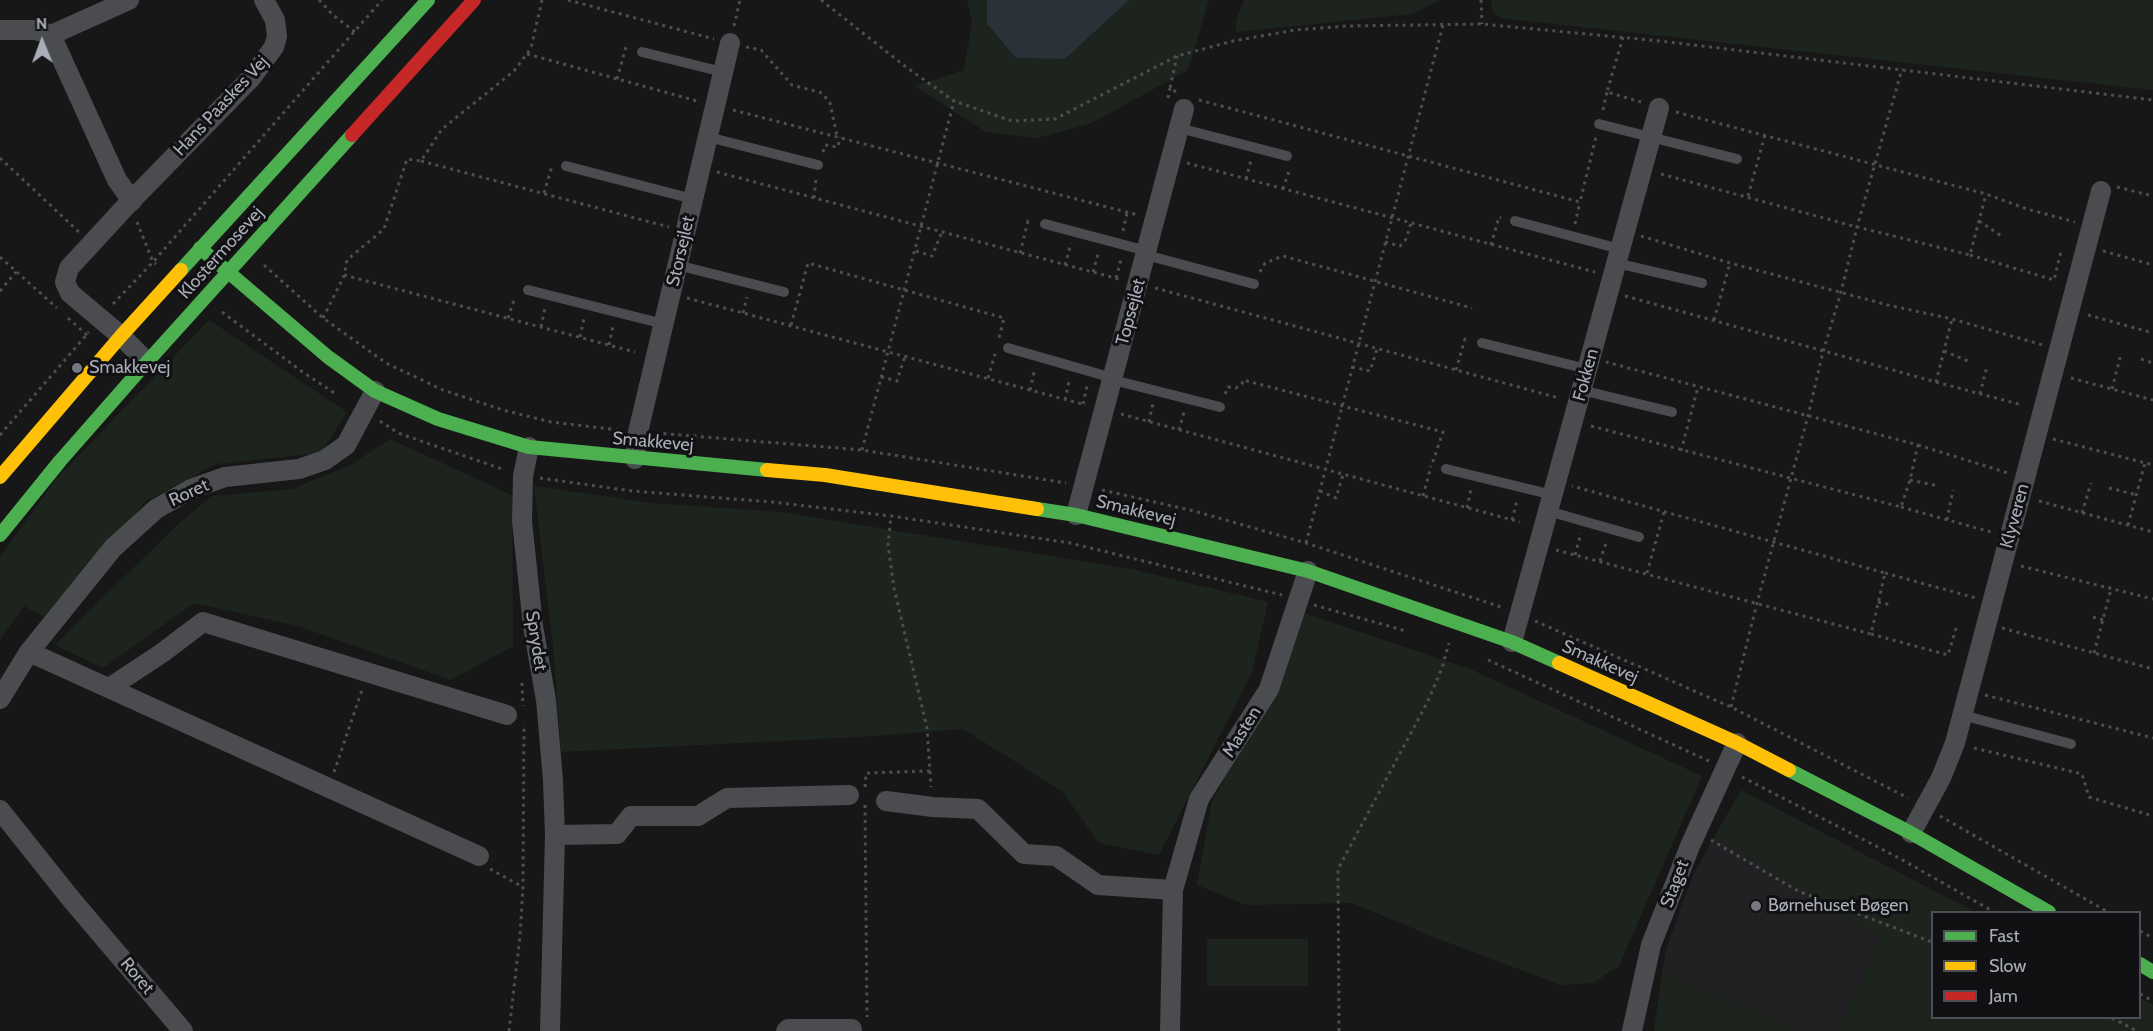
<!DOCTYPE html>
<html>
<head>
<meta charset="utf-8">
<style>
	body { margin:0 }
	#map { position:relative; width:2153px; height:1031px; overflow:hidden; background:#171717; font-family:Cabin,sans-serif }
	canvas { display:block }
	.legend { position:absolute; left:1931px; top:911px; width:210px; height:108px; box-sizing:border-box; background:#111113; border:2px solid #4d4f55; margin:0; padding:8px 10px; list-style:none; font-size:18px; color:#a8adb8 }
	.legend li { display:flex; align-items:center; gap:12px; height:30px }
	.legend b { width:30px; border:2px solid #4d4f55 }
	.north { position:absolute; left:12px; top:12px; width:60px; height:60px; -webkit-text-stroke:4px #111113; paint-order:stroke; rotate:359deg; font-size:16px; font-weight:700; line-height:24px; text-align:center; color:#a8adb8 }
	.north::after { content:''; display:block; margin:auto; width:21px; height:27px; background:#a8adb8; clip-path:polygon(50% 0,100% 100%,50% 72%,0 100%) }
</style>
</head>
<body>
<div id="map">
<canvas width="2153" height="1031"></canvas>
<ul class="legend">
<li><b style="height:8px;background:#4caf50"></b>Fast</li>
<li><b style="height:8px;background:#ffc107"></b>Slow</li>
<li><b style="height:8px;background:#c62828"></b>Jam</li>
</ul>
<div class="north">N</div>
</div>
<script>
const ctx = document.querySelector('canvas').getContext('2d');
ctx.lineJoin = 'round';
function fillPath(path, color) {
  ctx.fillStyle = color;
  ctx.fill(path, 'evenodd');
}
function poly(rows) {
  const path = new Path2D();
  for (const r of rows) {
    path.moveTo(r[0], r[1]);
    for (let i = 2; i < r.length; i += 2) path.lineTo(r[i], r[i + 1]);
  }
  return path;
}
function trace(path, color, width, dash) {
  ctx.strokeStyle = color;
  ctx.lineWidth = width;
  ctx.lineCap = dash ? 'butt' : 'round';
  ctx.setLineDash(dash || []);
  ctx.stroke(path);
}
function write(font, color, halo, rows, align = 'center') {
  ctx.font = font + ' Cabin,sans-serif';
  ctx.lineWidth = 6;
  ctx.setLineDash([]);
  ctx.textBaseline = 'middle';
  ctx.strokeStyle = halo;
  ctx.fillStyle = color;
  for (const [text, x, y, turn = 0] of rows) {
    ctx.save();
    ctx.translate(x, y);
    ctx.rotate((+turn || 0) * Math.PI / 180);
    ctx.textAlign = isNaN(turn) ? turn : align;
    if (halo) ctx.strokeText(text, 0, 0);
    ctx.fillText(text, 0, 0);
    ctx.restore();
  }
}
fillPath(poly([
	[1714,837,1882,937,1837,1031,1804,1031,1662,973,1666,950,1693,875]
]), '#212123');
fillPath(poly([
	[967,0,987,0,987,25,1016,58,1065,59,1129,0,1209,0,1188,70,1092,123,1038,138,986,132,914,86,964,70,972,22],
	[1244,0,1440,0,1412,14,1236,32,1236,21],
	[1491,0,2153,0,2153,90,1500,18,1492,10],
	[209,320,347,412,321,453,216,464,146,501,49,620,24,606,0,640,0,557,57,478],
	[390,439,512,495,513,646,451,680,298,626,194,603,103,668,55,645,177,525,212,496,293,489,352,464],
	[534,486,652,503,781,512,1131,569,1268,602,1252,672,1159,855,1099,843,1062,791,963,729,860,737,561,752,553,647],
	[1304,613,1470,669,1702,776,1619,966,1593,983,1561,985,1436,938,1352,903,1246,905,1197,885,1212,801,1277,687],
	[1741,790,1975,912,1932,912,1932,1018,2140,1018,2140,998,2153,1005,2153,1031,1837,1031,1881,937,1714,837],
	[1308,939,1308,986,1207,986,1207,939],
	[1662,973,1804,1031,1654,1031]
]), '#1d241e');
fillPath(poly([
	[987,0,1129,0,1065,59,1016,58,987,24]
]), '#2a3239');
trace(poly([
	[319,0,333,15,355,32],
	[568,0,714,39],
	[821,0,906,67,954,101,1012,121,1055,119,1177,56,1233,41,1295,30,1347,26,1482,24,1660,41,2153,100],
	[1481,0,1482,24],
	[734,26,740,0],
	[1623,37,1607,92,1641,102],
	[746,47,761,50,792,85,822,93,830,103,837,136],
	[527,54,697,101],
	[617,79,626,47,630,49],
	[1176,92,1170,88,1177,56],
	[1168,98,1170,88],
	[1199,100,1580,202,1596,137],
	[733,110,1138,215],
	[1603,110,1607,92],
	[1676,112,1986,194,2027,209,2075,222],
	[823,152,825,145,838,147,840,137],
	[0,158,79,232],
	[421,161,669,227],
	[1187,163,1595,272],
	[717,172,1119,279],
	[1661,174,1857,227,1970,255,1986,194],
	[1246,179,1251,160],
	[2117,187,2153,196],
	[1283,189,1289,171],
	[544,193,552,166],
	[1748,196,1765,135],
	[814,198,816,179],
	[1979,221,2003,237],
	[137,222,153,262,156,264],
	[1575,224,1580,202],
	[1123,231,1127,213],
	[1641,236,1730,263,1888,305,1952,319,2043,345],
	[1385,242,1400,246,1406,239,1411,223],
	[1491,245,1499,217,1501,218],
	[916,251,932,256,942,232],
	[2103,251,2153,265],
	[1020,253,1028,221,1032,222],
	[1970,255,2054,280,2061,251],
	[0,257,57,308],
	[264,265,323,318,386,363,443,390,503,410,551,422,619,430],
	[1065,265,1071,243],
	[1093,272,1099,251],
	[1260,272,1265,263,1283,256,1472,308],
	[344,275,635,352],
	[1116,278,1121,259],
	[1155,288,1559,398],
	[0,291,16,272],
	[1625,296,1936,382,1952,319],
	[687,298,1086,405],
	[113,304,153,262,382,0],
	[222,312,304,373,336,394],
	[743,313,747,297],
	[2088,315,2153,333],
	[68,318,87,335],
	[323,318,344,276,347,260,384,229,407,159,421,161,442,129,514,71,531,48,542,0],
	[508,318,515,297],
	[1714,320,1730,263],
	[791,325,808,263,1004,318,999,338],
	[541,327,545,308],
	[580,337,584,318],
	[609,345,613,326],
	[1944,351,1968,361],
	[2141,359,2153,363],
	[1352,367,1370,371,1377,349],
	[1456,370,1465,339,1469,339],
	[881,377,897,381,905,356],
	[988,378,995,354],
	[2071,378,2153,400],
	[1936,382,2022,405],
	[2112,389,2121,354],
	[1030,390,1035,368],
	[1225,394,1228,387,1236,388,1242,384,1243,380,1443,432,1432,464],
	[1980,394,1987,366],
	[1065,400,1069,381],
	[1083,404,1087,386],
	[1121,414,1520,522],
	[380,421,398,433,505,470],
	[1149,422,1153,403],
	[1591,426,1901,507,1910,480,1918,445,1606,362],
	[1179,430,1184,412],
	[656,433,862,450,1066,483],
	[0,435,89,332],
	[2053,439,2153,465],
	[1918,445,2008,473],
	[862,450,954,101],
	[1681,451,1698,387],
	[540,478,632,491,772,502,891,516,1070,543,1282,595],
	[1910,480,1939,486],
	[2109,488,2137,495],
	[1102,490,1194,511,1306,543,1504,608],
	[1320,491,1336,498,1343,475],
	[1423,496,1431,466],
	[2039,501,2153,532],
	[1901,507,1991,532],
	[1467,508,1471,489],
	[2082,513,2091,483],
	[1512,520,1517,501],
	[1947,520,1953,490],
	[2128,525,2145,463],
	[1306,543,1443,25],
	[1556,550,1871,634,1885,573,1572,486],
	[1575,555,1581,533],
	[1600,561,1606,543],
	[2021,566,2153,599],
	[1647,573,1664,512],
	[1885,573,1976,598],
	[1878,602,1891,605],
	[1314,605,1406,631],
	[2093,617,2103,620],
	[1535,621,1731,707,1908,798],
	[2002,628,2153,669],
	[1871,634,1948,655,1957,625],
	[2094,653,2111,589],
	[1488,660,1709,761],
	[522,683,523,706],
	[1985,695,2153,738],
	[1731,707,1757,603,1808,416,1823,352,1841,292,1857,227,1902,69],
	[1974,748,2082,774,2089,797,2153,816],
	[930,771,931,787],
	[334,772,362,690],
	[1742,777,1899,858,1994,912],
	[865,787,866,773,930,771,927,728,894,588,888,545,891,516],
	[865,805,867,1017],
	[1940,816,2108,912],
	[1711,840,1798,891,1932,942],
	[490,869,523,887],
	[2140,931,2153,938],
	[2140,994,2153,1001],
	[2112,1018,2137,1031],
	[509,1031,520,936,523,887,524,724],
	[1339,1031,1338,869,1427,703,1442,668,1449,643]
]), '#4d4e52', 3, [3, 4.5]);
trace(poly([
	[642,52,723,72],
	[1599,124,1737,159],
	[1179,128,1287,156],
	[708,137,818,165],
	[566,166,693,199],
	[1515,221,1620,249],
	[1045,224,1147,251],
	[1146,255,1254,284],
	[1616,263,1702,283],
	[677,265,784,292],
	[528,290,664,324],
	[1482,343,1587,369],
	[1008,348,1113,378],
	[1113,380,1220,407],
	[1581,390,1672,412],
	[1446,469,1553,495],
	[1548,511,1639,537],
	[1962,715,2071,744]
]), '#4b4c50', 10);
trace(poly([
	[0,30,36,30,51,35,117,180,132,201],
	[51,35,129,0],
	[147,362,121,336,70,293,65,282,69,268,128,204,251,78,274,47,277,36,275,20,264,0],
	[529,447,523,476,522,521,533,626,546,700,553,780,555,835,550,1031],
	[635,459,638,432,730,43],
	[1076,515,1184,109],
	[1512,642,1659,108],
	[29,652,479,856],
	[109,688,162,653,203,622,507,715],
	[0,699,29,652,113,548,156,509,191,489,225,477,299,469,325,460,346,445,375,391],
	[886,801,933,807,978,809,1024,854,1056,856,1098,885,1173,890],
	[0,810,71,899,183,1031],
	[1911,833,1941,778,1955,743,2101,191],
	[555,835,617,834,631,816,698,816,727,798,849,795],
	[786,1031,788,1029,852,1029],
	[1170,1031,1173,890,1199,799,1269,689,1308,571],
	[1632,1031,1651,945,1690,846,1737,743]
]), '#4b4c50', 20);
trace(poly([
	[200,248,328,357,375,391,438,419,529,447,767,470],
	[181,270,428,0],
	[1037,509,1076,515,1308,571,1512,642,1559,663],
	[0,535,60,461,147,362,352,135],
	[1789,770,1911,833,2049,912],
	[2140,964,2153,972]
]), '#4caf50', 14);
trace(poly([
	[767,470,825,475,1037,509],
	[0,477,121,336,181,270],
	[1559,663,1737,743,1789,770]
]), '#ffc107', 14);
trace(poly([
	[352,135,474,0]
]), '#c62828', 14);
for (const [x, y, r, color] of [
	[77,368,6,"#757880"],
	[1756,906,6,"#757880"]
]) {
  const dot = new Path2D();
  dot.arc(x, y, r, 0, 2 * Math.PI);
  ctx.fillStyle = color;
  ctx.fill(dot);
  trace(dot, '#111113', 2);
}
write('18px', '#a8adb8', '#111113', [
	["Hans Paaskes Vej",221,106,-47],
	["Storsejlet",681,251,-77],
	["Klostermosevej",221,253,-48],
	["Topsejlet",1131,312,-75],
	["Fokken",1586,375,-75],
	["Smakkevej",653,442,5],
	["Roret",189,493,-25],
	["Smakkevej",1136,511,14],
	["Klyveren",2015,516,-75],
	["Sprydet",536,641,81],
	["Smakkevej",1600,662,24],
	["Masten",1242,732,-58],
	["Staget",1675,884,-69],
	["Roret",137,976,50]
]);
write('18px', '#a8adb8', '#111113', [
	["Smakkevej",89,368],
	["Børnehuset Bøgen",1768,906]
], 'left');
</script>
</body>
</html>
